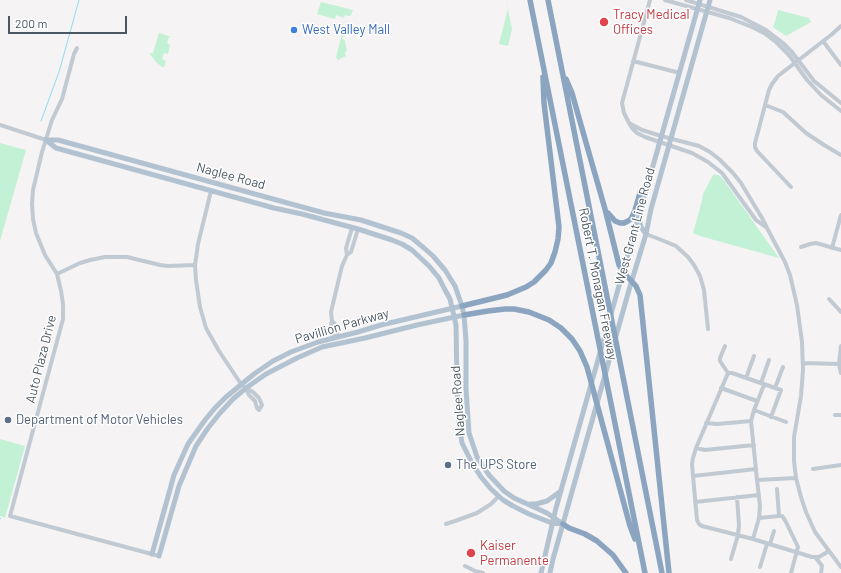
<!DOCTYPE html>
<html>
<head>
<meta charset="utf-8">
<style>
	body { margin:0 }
	#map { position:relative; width:841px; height:573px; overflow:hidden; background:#f5f3f3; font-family:Barlow,sans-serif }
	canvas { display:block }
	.scale { position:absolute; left:8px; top:16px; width:119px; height:18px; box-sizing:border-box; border:2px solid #4a5661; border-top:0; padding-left:5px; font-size:12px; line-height:14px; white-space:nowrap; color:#4a5661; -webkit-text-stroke:3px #fff; paint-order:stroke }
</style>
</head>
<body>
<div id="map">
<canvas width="841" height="573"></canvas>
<div class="scale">200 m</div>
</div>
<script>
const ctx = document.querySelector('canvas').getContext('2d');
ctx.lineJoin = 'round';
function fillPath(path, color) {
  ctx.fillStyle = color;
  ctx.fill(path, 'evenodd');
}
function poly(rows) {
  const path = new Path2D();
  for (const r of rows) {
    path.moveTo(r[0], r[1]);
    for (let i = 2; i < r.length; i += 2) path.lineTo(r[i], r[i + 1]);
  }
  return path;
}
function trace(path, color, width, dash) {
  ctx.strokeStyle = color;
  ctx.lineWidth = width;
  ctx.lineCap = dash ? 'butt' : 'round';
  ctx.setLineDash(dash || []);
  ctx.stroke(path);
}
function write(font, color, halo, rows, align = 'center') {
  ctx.font = font + ' Barlow,sans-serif';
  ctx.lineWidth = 3;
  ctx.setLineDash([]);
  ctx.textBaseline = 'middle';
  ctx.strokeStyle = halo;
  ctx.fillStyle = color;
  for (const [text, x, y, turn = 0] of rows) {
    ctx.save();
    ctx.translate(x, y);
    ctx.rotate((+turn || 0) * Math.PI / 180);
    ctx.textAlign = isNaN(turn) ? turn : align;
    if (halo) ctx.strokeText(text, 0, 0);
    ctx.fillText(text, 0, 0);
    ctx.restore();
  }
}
fillPath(poly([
	[506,0,512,29,508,46,499,44,508,8],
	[321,2,353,10,351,15,349,16,345,15,344,18,336,15,335,19,317,14],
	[778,10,809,18,811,22,786,36,773,27,775,22],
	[344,26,345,37,344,36,342,38,345,41,346,47,347,51,345,52,346,56,338,60,336,57],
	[159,33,172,37,169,37,167,43,170,45,168,54,164,53,162,59,166,61,164,67,162,67,157,63,149,53,153,53],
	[0,143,26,150,0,241],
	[715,174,720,176,725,182,779,258,700,236,693,233,702,201,703,194,713,175],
	[0,439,25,446,5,518,0,516]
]), '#c3f1d5');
trace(poly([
	[41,121,59,72,79,0],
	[0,518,1,519]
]), '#90daee', 1);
trace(poly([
	[650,0,622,103,624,113,629,123,632,128,637,133,645,137,692,153,708,162,722,173,756,220,767,228],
	[665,0,729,18,752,27,764,33,776,42,789,55,807,80,821,95,841,111],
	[686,0,741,17,766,30,783,43,792,52,814,81,841,103],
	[823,41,841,65],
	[77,48,74,54,62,99,52,120,42,152,33,190,32,204,33,219,36,233,45,255,57,274,61,291,63,304,63,319,10,516,159,556],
	[633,61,680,73],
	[765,105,783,112,806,133,824,145,841,155],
	[629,123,642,130,661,136,699,146,710,152,719,159,733,173,741,183,762,218,767,228,785,262,790,275,797,305,802,342,803,370,801,396,794,437,794,461,796,478,801,497,806,512,815,532,841,567],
	[0,125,46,140],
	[791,187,757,151,755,147,755,143,769,90,772,84,778,76,831,35,841,26],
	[211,191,198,244,195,265,196,280,200,307,206,328,219,351,241,384,246,388,249,395,255,401,257,408,259,410],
	[646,234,659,239,676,246,688,257,694,265,700,276,704,290,708,329],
	[801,247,810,244,816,243,841,250],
	[832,248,841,215],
	[347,255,346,248,352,228],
	[57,274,80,263,90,260,105,257,127,257,160,265,168,266,195,265],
	[829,299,841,312],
	[332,321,335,324,338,337],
	[334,338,331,325,332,321,331,312,342,266,347,255,351,252,358,229],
	[725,346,720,358,720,361,728,373],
	[841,346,839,364,841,373],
	[803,363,839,364],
	[728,373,696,448,693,458,692,464,693,476,697,520,699,524,702,526,753,539,759,518,760,506,757,480],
	[728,373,732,373,781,390,771,417],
	[746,378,754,356],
	[761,383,769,360],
	[764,385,754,410,786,422],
	[246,388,253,392,259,398,262,405,259,410],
	[721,388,757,401],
	[775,388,783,367],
	[754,410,751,421,757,480,796,478],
	[835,415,841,415],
	[706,423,717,424,751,421],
	[696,448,705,450,754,445],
	[813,469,841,465],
	[693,476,756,469],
	[777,489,779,516],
	[695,502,759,495],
	[759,518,779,516,782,516,785,520,798,547,791,573],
	[446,524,455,521,477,513,491,504,499,496],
	[753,539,812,557,819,557,829,551],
	[770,544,774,531],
	[816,558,822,566,821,573],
	[731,559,738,535,739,525,737,497],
	[465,566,475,571,483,573],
	[760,567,767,544]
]), '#c1cad2', 4);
trace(poly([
	[46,140,58,140,324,213,361,220,401,233,412,238,424,248,433,256,445,270,455,286,462,306,464,315,466,341,466,389,469,433,477,457,489,475,504,491,514,498,547,513,563,524],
	[46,140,56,148,274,208,302,214,358,229,392,240,402,244,412,250,429,266,439,278,444,288,450,299,456,325,457,384,459,423,462,443,472,463,481,477,491,489,503,500,513,506,529,514,552,523,562,524],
	[639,218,641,227,646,234],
	[530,504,536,504,547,501,561,491],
	[152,554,174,475,188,444,205,420,215,408,226,397,254,374,273,361,291,352,318,342,358,332,381,325,462,306],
	[159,556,179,486,196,446,208,428,220,413,233,399,246,388,266,374,297,358,322,347,365,338,417,325,464,315],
	[541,573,556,508,700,0],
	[550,573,553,559,629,290,646,234,651,209,710,0]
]), '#b3c2d1', 5);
trace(poly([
	[530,0,645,573],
	[548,0,662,573],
	[566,79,572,93,579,118,605,209,619,265,623,272,636,286,640,295,669,573],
	[608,213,615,221,620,223,624,223,628,221,631,219,635,210,640,193,647,187],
	[462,306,507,295,526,287,534,282,546,270,551,263,555,252,558,239,559,227,544,103,543,77],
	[464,315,488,311,505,309,514,309,529,312,549,320,561,328,572,339,580,351,587,367,630,526,635,539],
	[563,524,569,528,585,534,597,541,613,555,626,573]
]), '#8ba5c1', 5.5);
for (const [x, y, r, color] of [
	[604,22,5,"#e0444e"],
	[294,30,4,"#3f7fe0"],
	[8,420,4,"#5c6f8a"],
	[448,465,4,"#5c6f8a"],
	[471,553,5,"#e0444e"]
]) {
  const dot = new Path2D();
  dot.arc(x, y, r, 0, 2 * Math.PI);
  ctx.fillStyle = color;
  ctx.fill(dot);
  trace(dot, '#fff', 1.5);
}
write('13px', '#be3a42', '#fff', [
	["Tracy Medical",613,15],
	["Offices",613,30],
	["Kaiser",480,546],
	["Permanente",480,561]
], 'left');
write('13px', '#366cbe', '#fff', [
	["West Valley Mall",302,30]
], 'left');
write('13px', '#4a5661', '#fff', [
	["Naglee Road",231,176,15],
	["West Grant Line Road",635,226,-75],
	["Robert T. Monagan Freeway",598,284,79],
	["Pavillion Parkway",342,326,-16],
	["Auto Plaza Drive",41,359,-76],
	["Naglee Road",458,401,-94]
]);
write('13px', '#4e5e75', '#fff', [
	["Department of Motor Vehicles",16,420],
	["The UPS Store",456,465]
], 'left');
</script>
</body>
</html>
